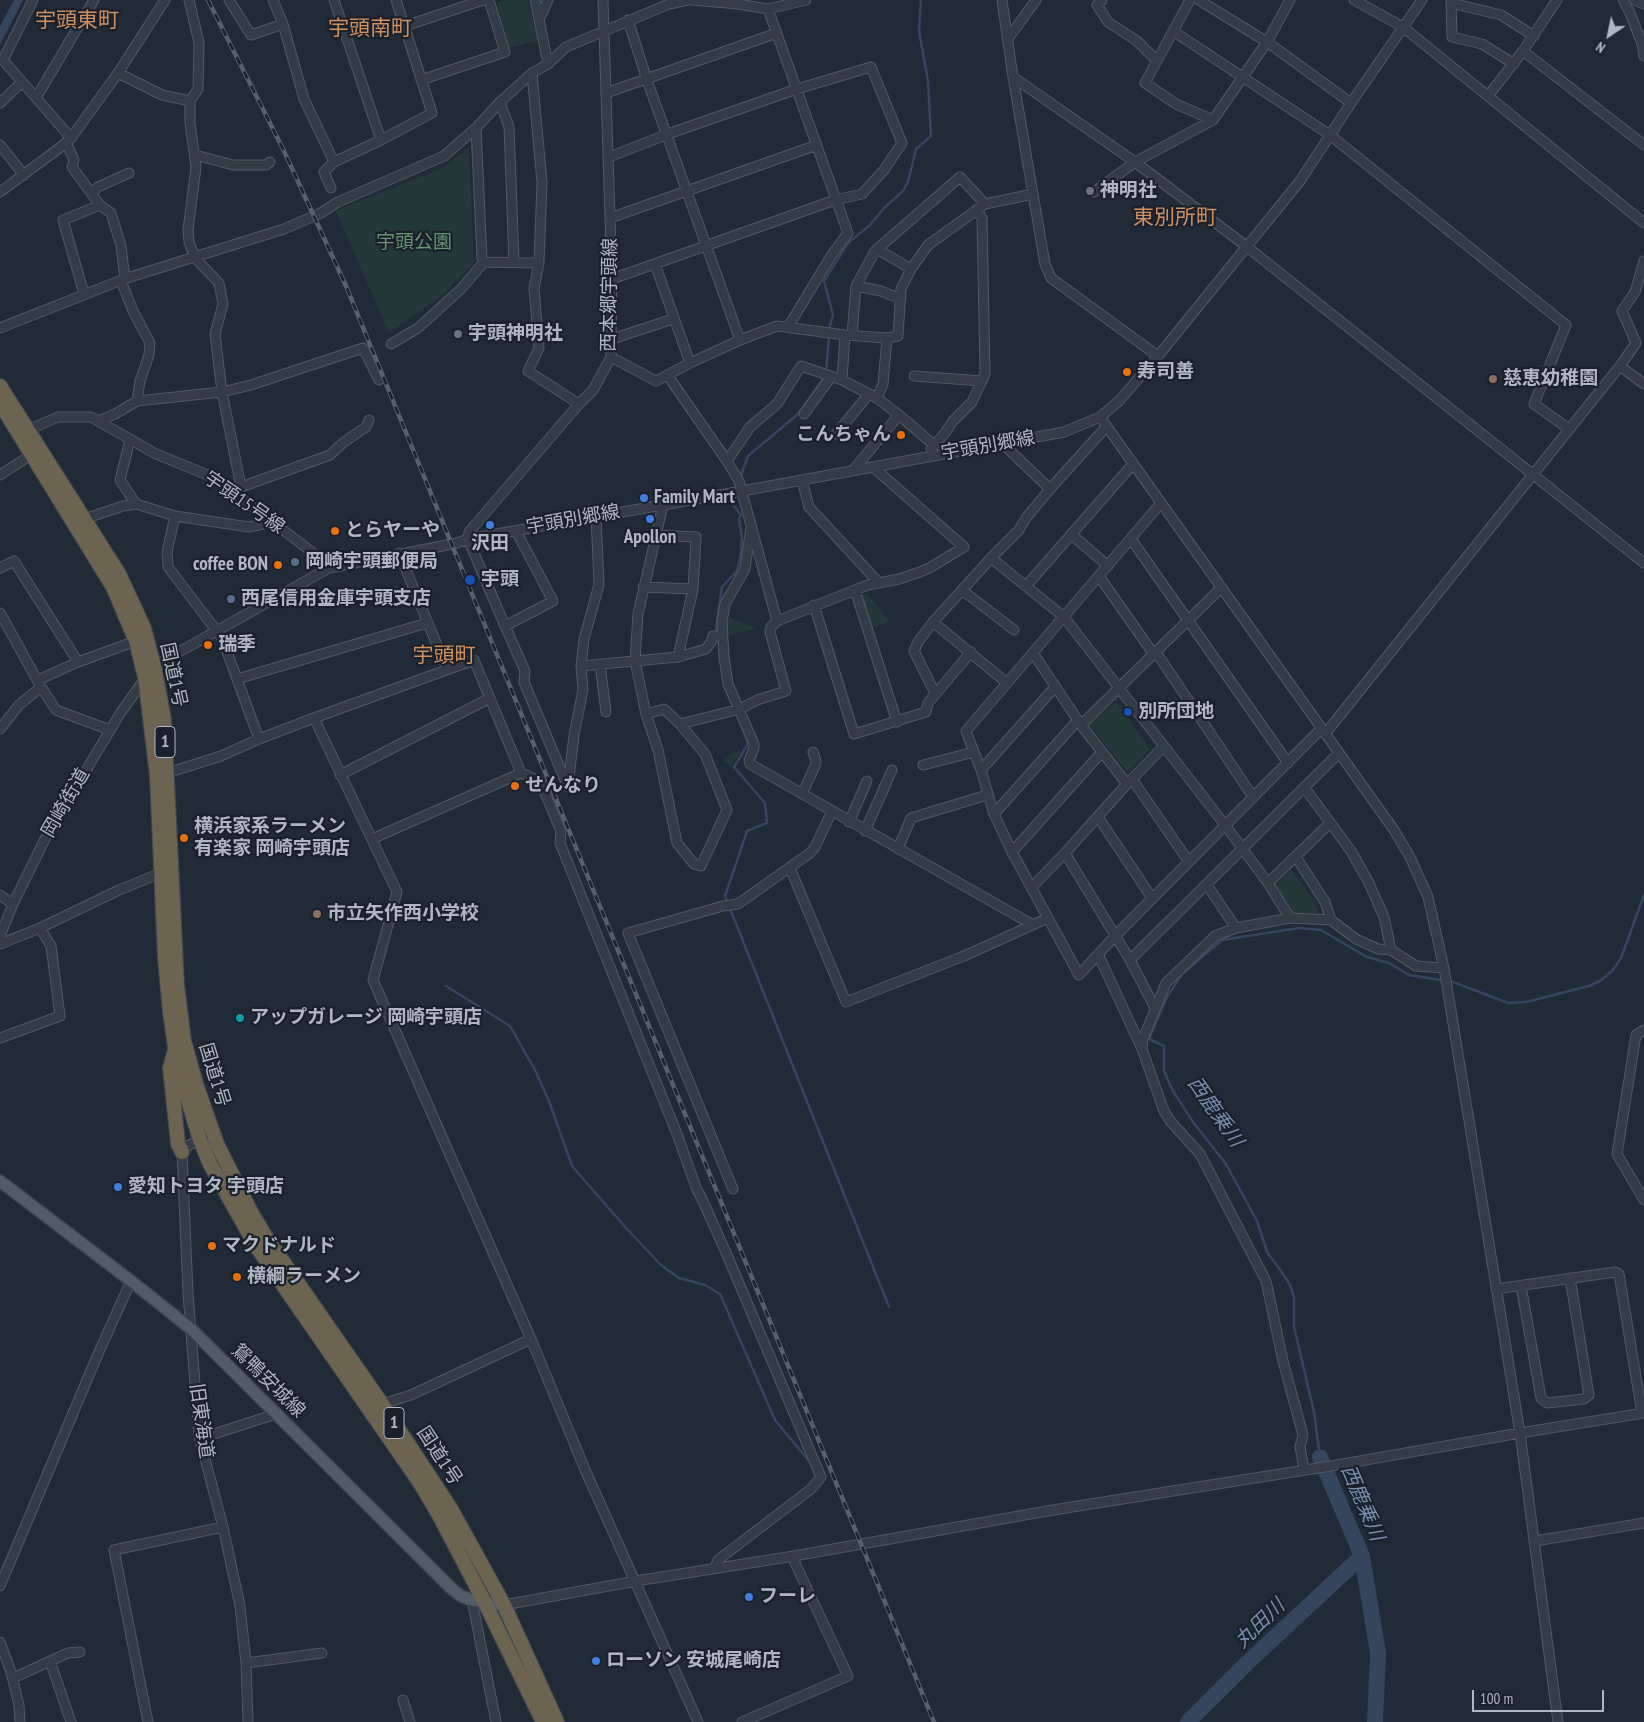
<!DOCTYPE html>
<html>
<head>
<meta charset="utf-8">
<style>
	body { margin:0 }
	#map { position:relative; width:1644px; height:1722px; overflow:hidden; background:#212a37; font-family:"PT Sans Narrow",sans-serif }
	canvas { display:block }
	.north { position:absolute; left:1584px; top:10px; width:50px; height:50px; -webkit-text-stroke:4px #1a212c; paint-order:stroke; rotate:214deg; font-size:14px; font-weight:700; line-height:20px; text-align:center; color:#afb7c4 }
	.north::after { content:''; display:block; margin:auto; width:18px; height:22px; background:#afb7c4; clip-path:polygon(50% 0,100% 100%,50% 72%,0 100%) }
	.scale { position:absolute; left:1472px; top:1690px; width:132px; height:22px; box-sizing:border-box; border:2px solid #afb7c4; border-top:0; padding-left:6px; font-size:15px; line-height:18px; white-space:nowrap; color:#afb7c4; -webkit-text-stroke:4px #1a212c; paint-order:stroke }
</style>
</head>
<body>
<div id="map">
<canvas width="1644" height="1722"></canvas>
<div class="north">N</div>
<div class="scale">100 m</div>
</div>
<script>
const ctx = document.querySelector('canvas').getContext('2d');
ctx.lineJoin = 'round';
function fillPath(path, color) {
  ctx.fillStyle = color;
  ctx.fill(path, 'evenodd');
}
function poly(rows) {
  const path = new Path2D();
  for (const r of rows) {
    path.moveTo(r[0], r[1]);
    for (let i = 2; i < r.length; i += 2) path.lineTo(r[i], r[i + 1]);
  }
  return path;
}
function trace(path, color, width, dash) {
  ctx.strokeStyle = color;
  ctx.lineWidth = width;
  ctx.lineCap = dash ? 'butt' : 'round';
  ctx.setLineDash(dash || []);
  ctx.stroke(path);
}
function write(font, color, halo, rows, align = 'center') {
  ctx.font = font + ' "PT Sans Narrow","Noto Sans JP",sans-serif';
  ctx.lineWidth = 4.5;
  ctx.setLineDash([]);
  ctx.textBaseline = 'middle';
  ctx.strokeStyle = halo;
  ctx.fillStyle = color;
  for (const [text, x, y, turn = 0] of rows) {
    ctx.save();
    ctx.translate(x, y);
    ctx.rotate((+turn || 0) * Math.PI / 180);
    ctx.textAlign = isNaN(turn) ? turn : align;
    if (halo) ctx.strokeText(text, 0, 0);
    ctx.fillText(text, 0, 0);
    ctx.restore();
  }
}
fillPath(poly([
	[505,0,527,0,538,41,509,48,497,3],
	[469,147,474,263,444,294,389,333,336,211,445,167],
	[867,593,890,622,871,628,862,595],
	[726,616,756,628,726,636],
	[1116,702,1150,749,1128,773,1089,724],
	[734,752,741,752,731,765,723,761],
	[1291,869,1315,902,1320,915,1293,917,1275,887]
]), '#243739');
fillPath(poly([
	[14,0,23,0,0,45,0,26]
]), '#35455e');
trace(poly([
	[826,371,830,325,833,315,824,281,848,243,870,225,884,208,903,191,908,182,916,149,931,136,928,81,919,31,921,0],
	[740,478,748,456,798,414,825,376],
	[717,633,716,628,722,587,737,571,741,553,742,537,739,519,741,515,733,505,736,495],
	[718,639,720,651],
	[745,734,748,744,734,767,765,803,767,823,747,831,725,896,889,1307],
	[446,986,510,1026,535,1070,549,1101,572,1166,627,1229,661,1265,679,1278,705,1285,720,1294,775,1420,809,1461],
	[1320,1457,1314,1412,1294,1327,1294,1297,1290,1285,1283,1274,1267,1252,1257,1221,1226,1164,1193,1122,1173,1091,1164,1071,1164,1046,1149,1039,1167,997,1182,974,1222,940,1299,928,1321,930,1367,957,1389,963,1409,975,1453,982,1508,1003,1526,1002,1589,986,1600,981,1612,971,1621,958,1644,895]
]), '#35455e', 2.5);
trace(poly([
	[1320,1457,1362,1556,1378,1653,1375,1722],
	[1188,1722,1246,1664,1362,1556]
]), '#35455e', 16);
const minor = poly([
	[33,0,3,60,71,138],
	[189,0,199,43,198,89,190,101,190,123,196,167,188,230,189,242,195,258,219,283,223,304,215,334,222,392,241,487],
	[229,0,251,35,283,24],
	[273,0,283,24,304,99,334,162,381,140,432,113,396,0],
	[334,0,381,140],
	[535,0,548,64],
	[692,0,738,4,768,9,806,0],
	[1002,0,1013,77,1045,264,1051,278,1158,356],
	[1102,0,1097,5,1108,22,1137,41,1156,60],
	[1190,0,1145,83,1176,104,1213,120],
	[1199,0,1267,42,1351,103],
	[1354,0,1403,27,1644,223],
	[1451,0,1452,37,1482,44,1514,64],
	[1623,0,1630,13,1642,44,1644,56],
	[1634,0,1644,4],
	[1451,3,1501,15,1534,36],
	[768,9,848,233,831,256,788,327],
	[539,20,548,0],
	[628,20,647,80,740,340],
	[405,26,483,0],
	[1173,31,1330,135,1566,325,1534,404,1569,429],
	[1007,40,1036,0],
	[1523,51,1557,0],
	[118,73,162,95,190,101],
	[532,73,542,182,539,263,534,288,539,348,528,371,579,404],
	[1013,77,1135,162,1246,246,1644,563],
	[421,80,505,52,489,0],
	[606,93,777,33],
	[1488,96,1523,51,1644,145],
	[36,98,94,0],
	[500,102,509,127,514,262],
	[0,103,22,82],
	[476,128,482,258,484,262],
	[66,142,74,160,72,167,100,205,111,213,121,246,125,279],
	[0,145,24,175],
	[195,155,233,165,266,165,270,162],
	[609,157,668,134,797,89,871,67,902,143,884,170,862,194,835,200,612,279],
	[331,188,324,172,334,162],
	[0,192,62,146,71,138,118,73,165,0],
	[1094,192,1135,162,1213,120,1267,42,1290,0],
	[91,193,98,187,129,173],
	[610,218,817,145],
	[877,249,911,269],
	[484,262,539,263],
	[655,264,690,363],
	[121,281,133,311,150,343,149,355,140,381,137,401],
	[856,286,881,291,901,299],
	[84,294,63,220,100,205],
	[0,328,124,279,284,229,319,214,338,202,444,156,476,128,500,102,532,73,548,64,566,47,669,4,688,0],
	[852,335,856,286,875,251,960,177,985,204],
	[612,339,673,319],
	[391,344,418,328,461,289,484,262],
	[611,357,656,381,690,363,740,340,777,326,845,335,887,338,898,336,901,289,911,269,928,245,985,204,1033,194],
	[1620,366,1644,384],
	[668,376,727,461,739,481,777,621],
	[914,376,982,381],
	[842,380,845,335],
	[877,398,883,384,887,338],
	[804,414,831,377],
	[1100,417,1394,830,1410,857,1428,897,1444,968,1520,1433,1558,1722],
	[98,421,115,414,137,401,222,392,251,385,363,348,379,380],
	[28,430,58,417,91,417,156,454,215,478,325,562,329,568],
	[836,434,869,394],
	[130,440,120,480,136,504,175,516,249,527,263,524,270,520],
	[1003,444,1050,489],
	[931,449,945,433,953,421,972,402,985,374,982,218,976,210],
	[727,461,750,427,777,404,801,366,842,380,877,398,899,415,934,445],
	[854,469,899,415],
	[0,475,31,455],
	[802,480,809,507,879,583],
	[238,491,241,487,330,455,344,442,366,427,369,420],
	[1161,503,966,731,981,770,994,814,1012,852,1079,975,1116,935,1321,729],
	[175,516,167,552,168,567,222,638,259,739],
	[596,517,599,585,584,639,581,666,678,657,706,649,711,642,713,636,722,636],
	[84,519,123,506,136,504],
	[751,527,745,569,725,604,722,622,724,657,728,684,754,744,754,748,749,761,750,764,1033,925],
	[1071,534,1108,566],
	[657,535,696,537,693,589,678,657],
	[468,539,469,532,579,404,593,390,611,357,612,279,603,0],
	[468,539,505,626,553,601,516,531],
	[1131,539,1288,763],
	[399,553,447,669],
	[991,558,1064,617,1225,825,1268,883,1290,918],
	[0,568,14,561,78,662],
	[1099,576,1150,649,1160,658,1253,797],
	[1026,586,1133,464],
	[643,587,693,589],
	[855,590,897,722],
	[962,590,1014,630],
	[814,605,854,734,926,712,928,703,971,652],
	[0,613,41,687,56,710,110,730],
	[933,622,1007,683],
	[505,626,525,671,524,682,568,787,574,735,583,690,581,666],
	[600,664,606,712],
	[237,679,427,623],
	[38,680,78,662,136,641],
	[935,693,914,651,918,642,933,622,991,558,1019,530,1026,518,1050,489,1107,426],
	[646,714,664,709,680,724,705,754,727,810,701,866,694,864,677,843,658,750,646,714,635,661,638,614,663,505],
	[314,718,397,892,373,980,531,1339,586,1472,698,1722],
	[680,724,740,709,757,700,786,691,770,632,771,627,777,621,855,590,868,585,899,579,920,572,931,567,964,547,873,467],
	[1081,725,1221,588],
	[0,729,19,705,41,687],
	[1325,734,1620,366,1636,343,1622,311,1635,292,1644,261],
	[923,765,974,752],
	[981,770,1055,687],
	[167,773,221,756,259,739,314,718,474,660,521,773,540,781,561,831,560,843,677,1134,697,1190,702,1199,727,1255,821,1477,811,1489,718,1560,715,1568],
	[340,775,490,698],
	[1132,779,1189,862],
	[1129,782,1164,746],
	[1304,787,1351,851,1368,881,1384,917,1391,950],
	[802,794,815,766,816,761,813,752],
	[994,814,1078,720],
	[1098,817,1152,898],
	[849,822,867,781],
	[865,831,892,770],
	[372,839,521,773],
	[898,849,911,818,987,795],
	[1012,852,1102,752],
	[1065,853,1130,960,1155,1008],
	[1296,857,1325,902,1331,920],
	[790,868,846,1002,964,956,1048,918],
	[1268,883,1330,823],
	[1207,885,1236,928],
	[1031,888,1065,853,1127,784,1081,725,1033,653],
	[0,895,13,904],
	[0,936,13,904,46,837,121,712,154,666,329,568,457,543,468,539,742,491,1064,432,1100,417,1119,401,1158,356,1300,181,1351,103,1422,0],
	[0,944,40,928,119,890,161,873],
	[1098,954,1142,1049,1164,1111,1171,1122,1200,1154,1266,1281,1283,1361,1303,1435,1300,1447,1304,1469],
	[1130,960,1338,754],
	[1644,1030,1636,1035,1617,1154,1644,1200],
	[0,1038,60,1016,51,946,40,928],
	[1142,1049,1143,1039,1166,983,1215,936,1236,928,1290,918,1331,920,1356,939,1378,949,1391,950,1416,966,1444,968],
	[213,1134,189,1145,182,1152,188,1293,199,1436,223,1527,240,1606,246,1663,248,1722],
	[733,1189,628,933,723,906,738,904,810,853,815,847,832,811],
	[1521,1286,1541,1398,1547,1403,1584,1399,1589,1395,1570,1278],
	[1496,1289,1615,1272,1619,1274,1642,1413],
	[382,1404,411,1395,531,1339],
	[199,1436,217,1433,276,1414],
	[1535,1541,1644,1523],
	[0,1586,98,1354,131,1281],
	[472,1600,496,1722],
	[504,1605,636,1581,794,1556,1053,1510,1337,1465,1520,1433,1644,1413],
	[0,1642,11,1672,19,1705,20,1722],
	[50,1661,71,1722],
	[246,1663,322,1653],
	[13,1678,68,1653,80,1652],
	[403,1700,410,1722],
	[148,1722,114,1550,223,1527],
	[742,1722,848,1676,795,1563,794,1556]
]);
const major = poly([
	[0,1181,131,1281,190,1328,452,1589,461,1596,472,1600,504,1605]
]);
const highway = poly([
	[0,386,119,574,144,628,154,666,164,719,177,985,184,1041,196,1084,217,1144,251,1212,266,1237,382,1404,451,1509,504,1605,557,1722],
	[0,403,113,587,136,641,145,677,157,776,165,958,170,1012,175,1047,185,1090,200,1140,210,1164,256,1246,418,1480,439,1515,484,1601,543,1722],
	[175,1050,170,1068,178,1144,182,1152]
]);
trace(minor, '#525a65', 11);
trace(major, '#3e4551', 14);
trace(highway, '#3f4752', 16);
trace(minor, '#343c47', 9);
trace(major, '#525b68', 11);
trace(highway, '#6d6351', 14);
const rail = poly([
	[208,0,284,151,346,286,934,1722]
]);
trace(rail, '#56606f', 4.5);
trace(rail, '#1a212c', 2.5, [8]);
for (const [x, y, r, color] of [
	[1090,191,5,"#6b7280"],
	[458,334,5,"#6b7280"],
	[1127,372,5,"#e8710a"],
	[1493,379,5,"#8d6e63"],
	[901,435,5,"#e8710a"],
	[644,498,5,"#3f7fe0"],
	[650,519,5,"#3f7fe0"],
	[490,525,5,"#3f7fe0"],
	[335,531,5,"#e8710a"],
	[295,562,5,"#5c6f8a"],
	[278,565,5,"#e8710a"],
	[470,580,6,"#1a4fb4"],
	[231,599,5,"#5c6f8a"],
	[208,645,5,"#e8710a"],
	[1128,712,5,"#1a4fb4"],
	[515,786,5,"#e8710a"],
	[184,838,5,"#e8710a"],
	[317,914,5,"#8d6e63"],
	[240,1018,5,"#0f9aa8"],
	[118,1187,5,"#3f7fe0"],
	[212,1246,5,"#e8710a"],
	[237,1277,5,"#e8710a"],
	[749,1597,5,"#3f7fe0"],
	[596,1661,5,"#3f7fe0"]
]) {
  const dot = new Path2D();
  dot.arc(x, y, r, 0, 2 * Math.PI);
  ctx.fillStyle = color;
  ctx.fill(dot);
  trace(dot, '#1a212c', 2);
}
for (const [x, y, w] of [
	[165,742,20],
	[394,1423,20]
]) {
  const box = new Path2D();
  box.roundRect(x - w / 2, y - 15.5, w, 31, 4);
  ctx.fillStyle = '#1a212c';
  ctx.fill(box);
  trace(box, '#afb7c4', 1);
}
write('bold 18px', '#afb7c4', null, [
	["1",165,742],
	["1",394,1423]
]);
write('bold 19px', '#afb7c4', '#1a212c', [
	["神明社",1100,191],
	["宇頭神明社",468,334],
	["寿司善",1137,372],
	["慈恵幼稚園",1503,379],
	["こんちゃん",891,435,"right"],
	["Family Mart",654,498],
	["とらヤーや",345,531],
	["Apollon",650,538,"center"],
	["沢田",490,544,"center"],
	["岡崎宇頭郵便局",305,562],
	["coffee BON",268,565,"right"],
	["宇頭",481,580],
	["西尾信用金庫宇頭支店",241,599],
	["瑞季",218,645],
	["別所団地",1138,712],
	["せんなり",525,786],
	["横浜家系ラーメン",194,827],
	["有楽家 岡崎宇頭店",194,849],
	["市立矢作西小学校",327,914],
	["アップガレージ 岡崎宇頭店",250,1018],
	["愛知トヨタ 宇頭店",128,1187],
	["マクドナルド",222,1246],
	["横綱ラーメン",247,1277],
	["フーレ",759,1597],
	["ローソン 安城尾崎店",606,1661]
], 'left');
write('19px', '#679472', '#1a212c', [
	["宇頭公園",414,243]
]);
write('19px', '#afb7c4', '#1a212c', [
	["西本郷宇頭線",610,295,-89],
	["宇頭別郷線",988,446,-10],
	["宇頭15号線",244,503,35],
	["宇頭別郷線",573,520,-10],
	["国道1号",173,675,78],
	["岡崎街道",66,803,-60],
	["国道1号",214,1075,73],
	["鴛鴨安城線",268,1381,45],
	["旧東海道",201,1421,82],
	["国道1号",439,1456,57]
]);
write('italic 20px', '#778dac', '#1a212c', [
	["西鹿乗川",1215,1112,55],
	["西鹿乗川",1362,1503,67],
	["丸田川",1260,1624,-44]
]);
write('21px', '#d0915e', '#1a212c', [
	["宇頭東町",77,21],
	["宇頭南町",370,29],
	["東別所町",1175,218],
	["宇頭町",444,656]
]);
</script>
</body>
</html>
